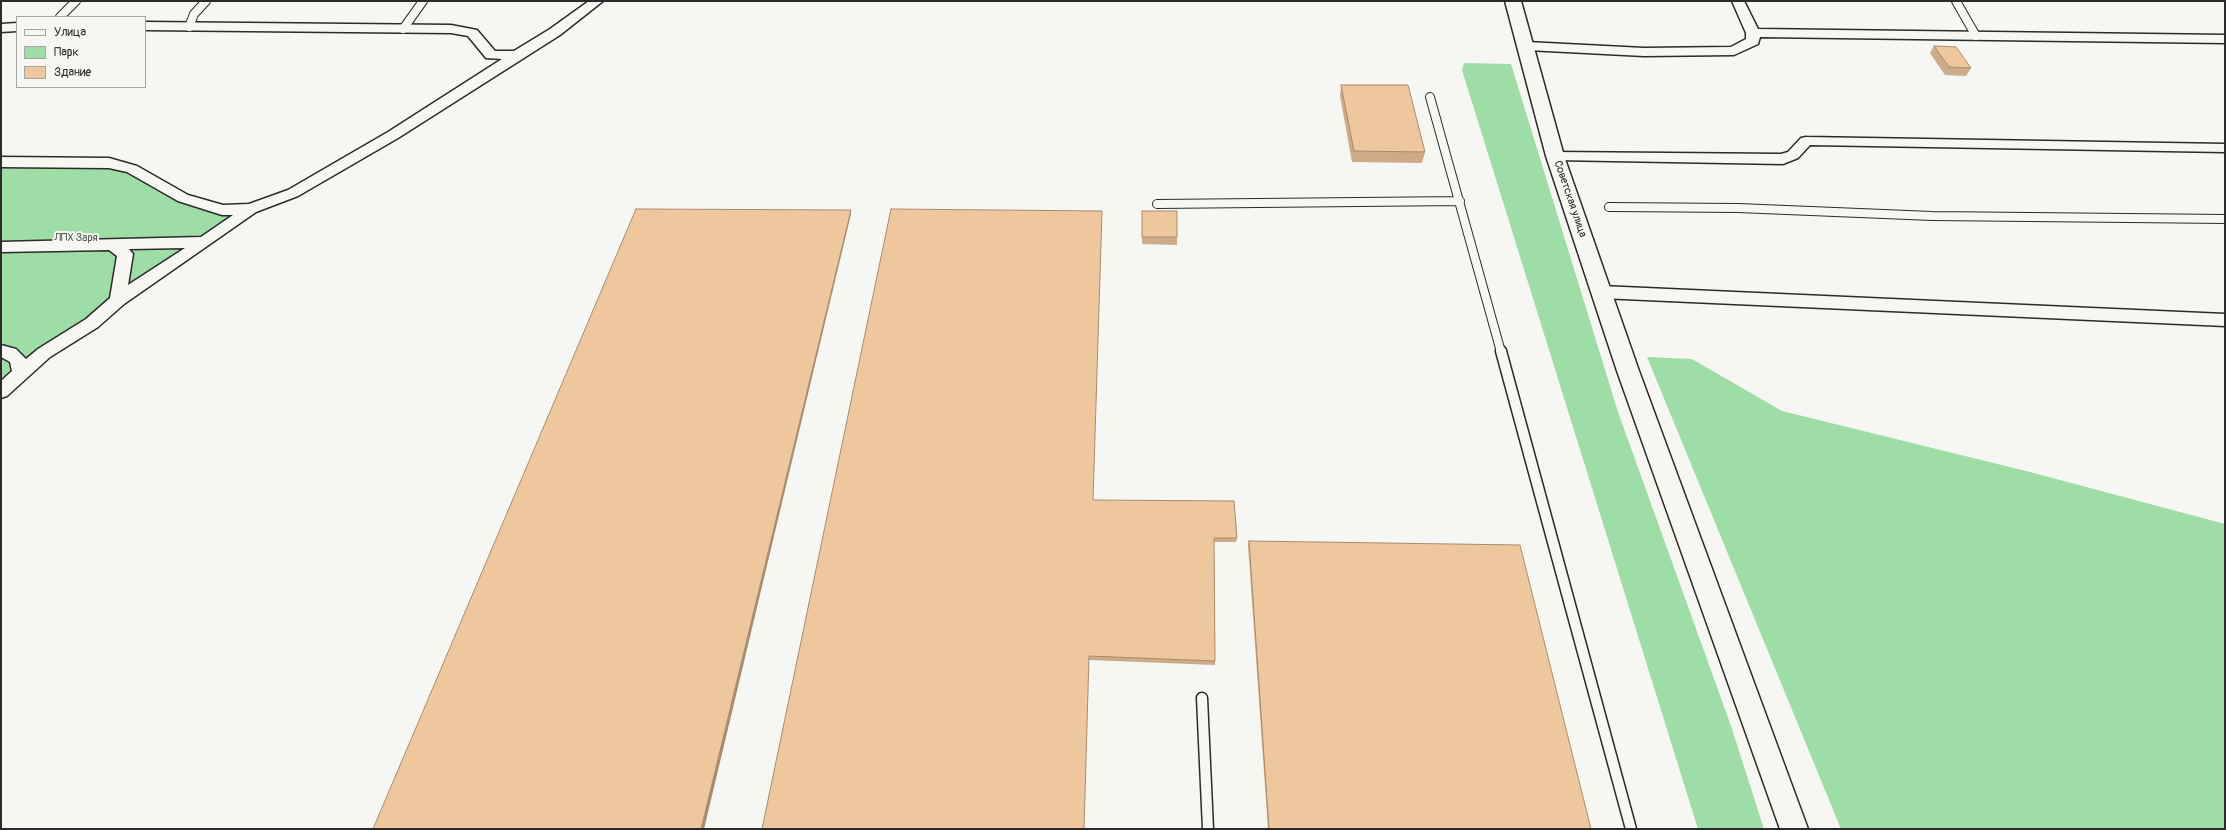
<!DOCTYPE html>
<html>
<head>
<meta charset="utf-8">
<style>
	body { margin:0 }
	#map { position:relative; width:2226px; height:830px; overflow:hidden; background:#f6f6f2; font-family:Pangolin,sans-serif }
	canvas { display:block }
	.frame { position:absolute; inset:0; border:2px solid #2b2b2b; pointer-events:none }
	.legend { position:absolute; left:16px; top:16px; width:130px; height:72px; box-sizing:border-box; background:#f6f6f2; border:1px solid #a5a5a2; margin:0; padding:5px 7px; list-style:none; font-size:12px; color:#2b2b2b }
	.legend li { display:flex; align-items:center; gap:8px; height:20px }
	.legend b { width:20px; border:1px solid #a5a5a2 }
</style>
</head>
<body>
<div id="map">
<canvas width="2226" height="830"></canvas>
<div class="frame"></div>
<ul class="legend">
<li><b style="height:5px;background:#f6f6f2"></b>Улица</li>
<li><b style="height:11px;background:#9fdda6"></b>Парк</li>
<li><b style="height:11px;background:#efc79e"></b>Здание</li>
</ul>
</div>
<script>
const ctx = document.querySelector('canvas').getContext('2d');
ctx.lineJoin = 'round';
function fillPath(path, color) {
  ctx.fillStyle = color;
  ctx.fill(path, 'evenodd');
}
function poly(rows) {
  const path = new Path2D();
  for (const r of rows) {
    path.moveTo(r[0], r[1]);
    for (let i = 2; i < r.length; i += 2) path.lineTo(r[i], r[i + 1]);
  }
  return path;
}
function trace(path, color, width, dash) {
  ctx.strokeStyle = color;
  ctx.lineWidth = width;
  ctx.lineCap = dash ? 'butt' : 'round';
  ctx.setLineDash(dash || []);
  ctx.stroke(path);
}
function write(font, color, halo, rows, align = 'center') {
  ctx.font = font + ' Pangolin,sans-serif';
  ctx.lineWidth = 4;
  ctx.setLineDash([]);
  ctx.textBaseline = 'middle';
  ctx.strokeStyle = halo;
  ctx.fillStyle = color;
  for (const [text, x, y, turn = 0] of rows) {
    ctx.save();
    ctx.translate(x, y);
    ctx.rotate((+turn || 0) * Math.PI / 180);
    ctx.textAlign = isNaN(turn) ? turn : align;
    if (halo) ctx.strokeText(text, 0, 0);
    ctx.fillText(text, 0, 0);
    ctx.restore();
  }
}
fillPath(poly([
	[1464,63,1511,64,1618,412,1731,726,1764,829,1698,829,1462,70],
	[1,161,109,163,171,192,205,211,246,213,1,391],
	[1647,357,1692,359,1782,411,2030,472,2225,524,2225,829,1841,829]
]), '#9fdda6');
const serviceFar1 = poly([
	[1956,1,1976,36],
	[60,17,76,1],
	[189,27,194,14,206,1],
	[403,29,423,1],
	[1430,97,1501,352],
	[1157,204,1460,201],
	[1609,207,1738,208,1932,216,2225,219]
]);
const service = poly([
	[1501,351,1631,829],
	[1202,698,1208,829]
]);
const minor = poly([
	[589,1,603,1,560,35,398,138,298,196,256,212,124,304,98,327,50,357,7,396,1,398,1,381,12,371,10,362,1,357,1,345,16,349,26,359,38,349,86,319,110,298,117,256,109,250,1,252,1,242,201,237,233,215,222,215,178,201,127,172,109,168,1,167,1,157,109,158,137,166,188,195,223,205,249,204,288,190,388,132,502,59,486,58,468,36,451,33,145,30,145,22,451,25,477,30,495,51,514,51,550,29,589,1],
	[185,248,128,285,133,254,129,249,185,248],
	[1732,1,1744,1,1758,29,2225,35,2225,43,1760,37,1758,44,1734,55,1644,56,1527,50,1520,46,1527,42,1644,48,1731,47,1746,39,1746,33,1732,1],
	[17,23,17,31,1,32,1,24,17,23],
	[1806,137,2225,144,2225,152,1810,145,1798,158,1783,164,1555,160,1550,159,1548,156,1550,153,1555,152,1781,154,1788,152,1801,138,1806,137],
	[1601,286,2225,314,2225,326,1601,298,1595,296,1593,292,1595,288,1601,286]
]);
const tertiary = poly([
	[1505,1,1521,1,1564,156,1639,371,1808,829,1780,829,1617,371,1546,156,1505,1]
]);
trace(serviceFar1, '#2b2b2b', 10);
trace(service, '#2b2b2b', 13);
trace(minor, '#2b2b2b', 3);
trace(tertiary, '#2b2b2b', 3);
trace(serviceFar1, '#f6f6f2', 8);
trace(service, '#f6f6f2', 10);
fillPath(minor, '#f6f6f2');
fillPath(tertiary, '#f6f6f2');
fillPath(poly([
	[1934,46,1971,68,1966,76,1945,75,1930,53],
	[1341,85,1425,152,1422,163,1352,162,1340,96],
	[1142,211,1177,237,1177,245,1142,244],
	[1094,500,1237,538,1236,542,1214,542,1215,661,1215,665,1089,660],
	[1249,541,1591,829,1268,829,1248,545]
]), '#ceab88');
fillPath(poly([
	[851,210,851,214,704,829,701,829]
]), '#a78b6f');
const building = poly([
	[1934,46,1956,47,1971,68,1949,67,1934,46],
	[1341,85,1408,85,1425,152,1354,151,1341,85],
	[636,209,851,210,701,829,373,829,636,209],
	[891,209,1102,211,1093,500,1234,501,1237,538,1214,538,1215,661,1089,656,1084,829,762,829,891,209],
	[1142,211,1177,211,1177,237,1142,237,1142,211],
	[1249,541,1520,545,1591,829,1269,829,1249,541]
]);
fillPath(building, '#efc79e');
trace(building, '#a78b6f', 1);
write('11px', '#2b2b2b', '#f6f6f2', [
	["Советская улица",1570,199,71]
]);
write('11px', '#48584a', '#f6f6f2', [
	["ЛПХ Заря",76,238]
]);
</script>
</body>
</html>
